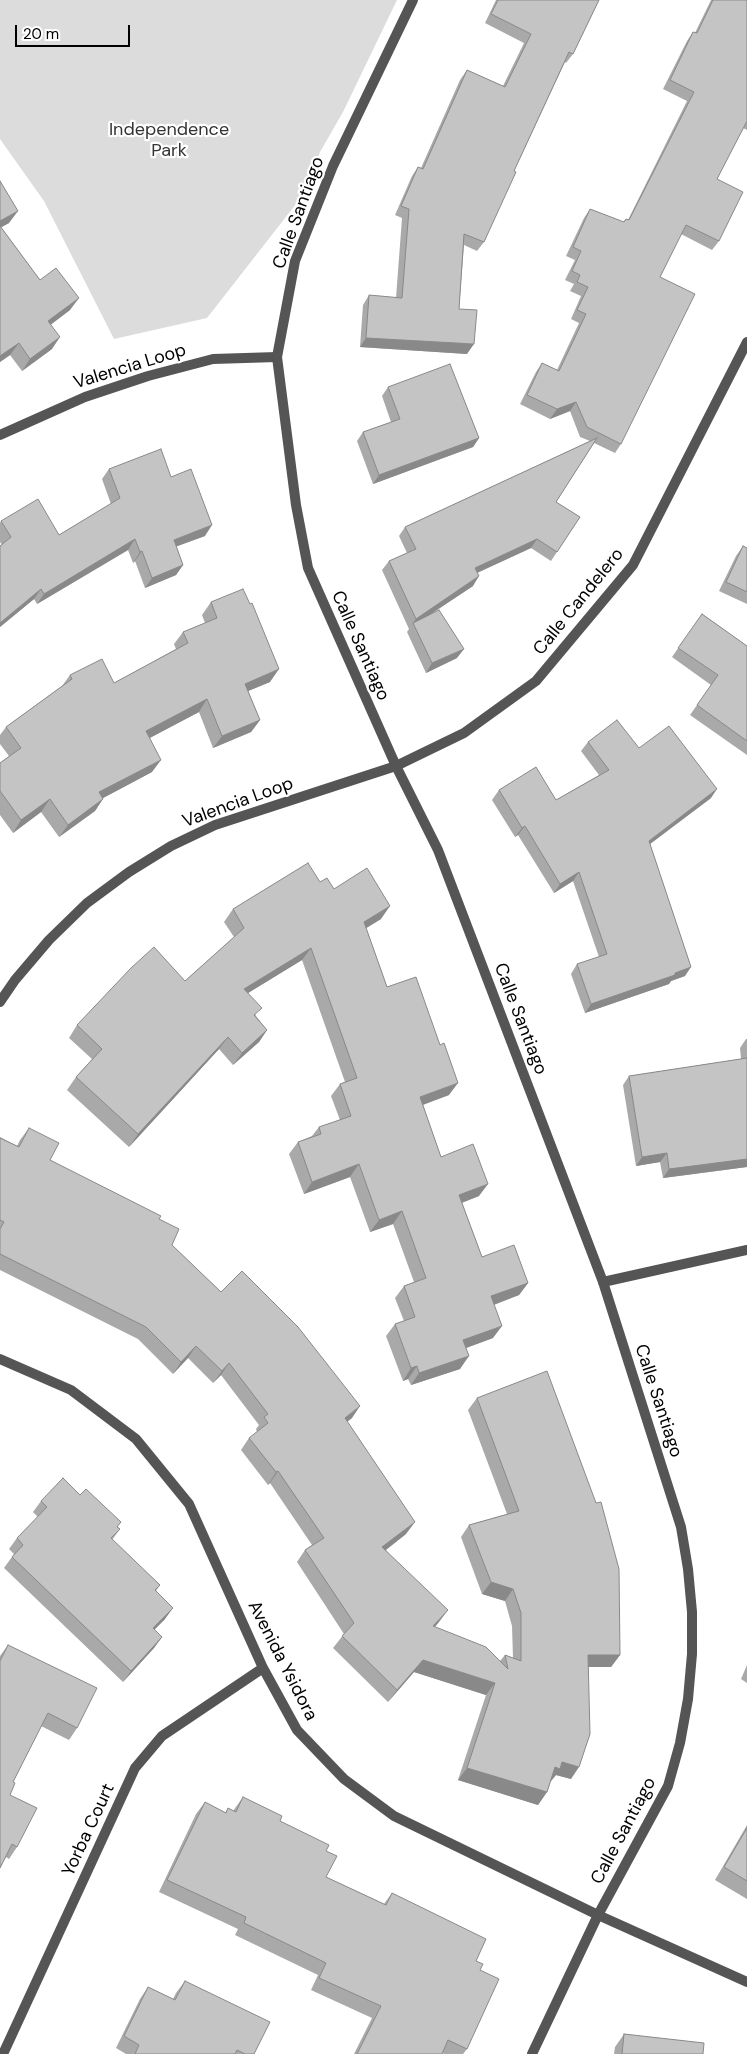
<!DOCTYPE html>
<html>
<head>
<meta charset="utf-8">
<style>
	body { margin:0 }
	#map { position:relative; width:747px; height:2054px; overflow:hidden; background:#fff; font-family:"DM Sans",sans-serif }
	canvas { display:block }
	.scale { position:absolute; left:15px; top:25px; width:115px; height:22px; box-sizing:border-box; border:2px solid #000; border-top:0; padding-left:6px; font-size:15px; line-height:18px; white-space:nowrap; color:#000; -webkit-text-stroke:4px #fff; paint-order:stroke }
</style>
</head>
<body>
<div id="map">
<canvas width="747" height="2054"></canvas>
<div class="scale">20 m</div>
</div>
<script>
const ctx = document.querySelector('canvas').getContext('2d');
ctx.lineJoin = 'round';
function fillPath(path, color) {
  ctx.fillStyle = color;
  ctx.fill(path, 'evenodd');
}
function poly(rows) {
  const path = new Path2D();
  for (const r of rows) {
    path.moveTo(r[0], r[1]);
    for (let i = 2; i < r.length; i += 2) path.lineTo(r[i], r[i + 1]);
  }
  return path;
}
function trace(path, color, width, dash) {
  ctx.strokeStyle = color;
  ctx.lineWidth = width;
  ctx.lineCap = dash ? 'butt' : 'round';
  ctx.setLineDash(dash || []);
  ctx.stroke(path);
}
function write(font, color, halo, rows, align = 'center') {
  ctx.font = font + ' "DM Sans",sans-serif';
  ctx.lineWidth = 4.5;
  ctx.setLineDash([]);
  ctx.textBaseline = 'middle';
  ctx.strokeStyle = halo;
  ctx.fillStyle = color;
  for (const [text, x, y, turn = 0] of rows) {
    ctx.save();
    ctx.translate(x, y);
    ctx.rotate((+turn || 0) * Math.PI / 180);
    ctx.textAlign = isNaN(turn) ? turn : align;
    if (halo) ctx.strokeText(text, 0, 0);
    ctx.fillText(text, 0, 0);
    ctx.restore();
  }
}
fillPath(poly([
	[0,0,397,0,343,112,320,152,303,195,207,318,114,339,44,201,0,139]
]), '#dcdcdc');
trace(poly([
	[0,435,85,397,148,376,213,359,277,357],
	[0,1002,15,980,49,940,87,903,129,872,171,846,215,825,396,766,464,733,536,681,633,565,747,342],
	[603,1282,747,1250],
	[0,1359,71,1390,136,1439,189,1504,263,1668,297,1730,344,1779,394,1816,598,1915,747,1982],
	[3,2054,135,1768,162,1736,263,1668]
]), '#555', 10);
trace(poly([
	[413,0,333,166,295,261,277,357,296,505,308,568,396,766,438,850,603,1282,681,1527,688,1569,692,1612,692,1654,688,1699,680,1743,668,1786,598,1915,532,2054]
]), '#555', 10);
fillPath(poly([
	[496,0,599,0,573,54,566,63,565,62,514,171,484,242,477,251,464,245,459,309,467,354,360,347,363,305,369,295,396,298,402,218,395,215,412,176,418,167,421,168,460,80,467,70,503,86,524,43,485,23],
	[711,0,747,0,747,130,743,128,717,179,719,241,712,250,681,234,660,277,621,444,615,453,594,443,556,502,580,517,551,561,531,548,477,573,473,586,431,614,457,658,426,673,407,632,409,629,382,570,389,561,407,553,399,536,405,527,590,441,580,437,570,411,550,419,520,404,536,372,542,363,557,370,579,323,571,319,581,296,570,291,574,284,565,280,575,260,566,256,584,218,590,209,623,222,626,219,628,220,687,101,663,89,687,41,693,32,695,33],
	[0,181,9,223,1,227,40,280,70,310,51,324,52,349,22,371,10,355,0,362],
	[388,387,479,438,473,447,373,484,357,441,363,432,391,422,382,396],
	[109,469,171,477,205,536,176,546,183,565,176,575,145,588,135,561,133,563,128,550,37,604,34,599,0,627,0,546,2,545,0,542,0,523,1,521,59,535,111,504,102,479],
	[743,546,747,548,747,604,719,591,736,556],
	[211,602,270,682,248,691,260,720,251,732,213,748,199,712,150,738,152,772,103,798,95,811,59,837,41,812,13,833,0,815,0,763,9,756,0,744,0,735,6,727,62,686,70,675,114,683,176,649,174,644,183,632,205,623,202,615],
	[702,614,747,646,747,755,690,715,711,685,672,657],
	[588,742,639,748,711,798,650,844,685,976,671,981,669,984,585,1013,571,974,577,964,599,957,573,881,554,893,518,835,515,837,492,800,499,790,556,800,599,775,581,751],
	[320,882,334,889,381,919,366,928,387,987,449,1095,423,1105,441,1157,479,1196,462,1203,482,1257,528,1283,519,1295,494,1305,493,1338,466,1348,460,1369,411,1385,408,1379,403,1381,386,1336,395,1324,404,1321,395,1298,404,1286,414,1282,393,1224,370,1232,350,1177,304,1194,289,1154,298,1142,312,1136,319,1127,340,1120,331,1096,340,1084,345,1082,302,960,248,993,256,1016,267,1030,259,1042,233,1065,219,1049,129,1147,67,1090,76,1077,92,1059,69,1038,77,1025,185,981,234,937,224,922,233,909],
	[746,1039,747,1039,747,1167,663,1178,660,1162,636,1166,623,1085,629,1076,741,1059,740,1048],
	[29,1128,50,1160,159,1219,172,1245,352,1418,347,1422,406,1534,386,1550,439,1622,435,1627,500,1661,505,1655,513,1658,512,1626,505,1601,482,1594,461,1537,469,1525,507,1514,468,1410,477,1398,620,1655,611,1667,588,1667,571,1779,556,1775,551,1781,547,1792,538,1805,458,1780,486,1695,414,1672,388,1702,333,1648,344,1634,297,1562,305,1550,312,1545,270,1483,268,1485,241,1450,249,1438,257,1432,256,1429,259,1425,221,1375,213,1383,188,1358,173,1374,138,1339,0,1270,0,1137,17,1146,20,1140],
	[80,1495,120,1529,112,1540,160,1585,156,1591,165,1619,154,1630,162,1637,154,1648,123,1682,4,1568,14,1554,9,1549,17,1538,38,1517,33,1512,41,1501],
	[8,1645,77,1728,69,1740,41,1726,13,1782,10,1795,17,1847,9,1859,6,1857,0,1868,0,1656],
	[747,1665,747,1683,741,1679],
	[243,1797,326,1851,326,1877,384,1904,392,1893,476,1961,480,1970,467,2049,463,2054,444,2054,442,2053,442,2054,354,2054,372,2018,311,1990,318,1975,235,1935,238,1929,159,1892,196,1814,205,1802,225,1813,228,1808,233,1811],
	[747,1825,747,1899,715,1880],
	[185,1981,254,2054,126,2054,116,2048,140,1999,148,1987,173,1999,176,1993],
	[624,2034,703,2054,614,2054,615,2047]
]), '#a9a9a9');
fillPath(poly([
	[18,211,9,223,0,228,0,221],
	[79,298,70,310,40,333,48,321],
	[60,337,52,349,22,371,30,359],
	[366,338,474,344,467,354,360,347],
	[19,343,10,355,0,362,0,356],
	[576,402,570,411,550,419,557,409],
	[479,438,473,447,373,484,379,475],
	[212,525,205,536,167,550,174,540],
	[135,539,128,550,37,604,44,594],
	[537,539,531,548,468,577,475,568],
	[142,551,135,561,133,563,140,552],
	[183,565,176,575,145,588,152,578],
	[479,576,473,586,414,625,413,623,416,619],
	[41,589,34,599,0,627,0,623],
	[464,649,457,658,426,673,432,663],
	[279,669,270,682,236,696,245,684],
	[207,699,199,712,138,744,146,731],
	[260,720,251,732,213,748,222,736],
	[161,760,152,772,90,805,99,792],
	[717,789,711,798,642,850,649,841],
	[50,799,41,812,13,833,21,820],
	[103,799,95,811,59,837,68,825],
	[525,826,518,835,515,837,522,828],
	[579,872,573,881,554,893,560,884],
	[390,906,381,919,355,935,364,922],
	[311,948,302,960,235,1001,244,989],
	[691,967,685,976,671,981,669,984,585,1013,591,1004],
	[267,1030,259,1042,233,1065,242,1053],
	[228,1037,219,1049,129,1147,138,1134],
	[458,1083,449,1095,411,1109,420,1097],
	[667,1153,660,1162,636,1166,642,1157],
	[747,1159,747,1167,663,1178,669,1169],
	[359,1164,350,1177,304,1194,312,1182],
	[488,1184,479,1196,450,1207,459,1195],
	[402,1211,393,1224,370,1232,379,1220],
	[528,1283,519,1295,482,1309,491,1296],
	[502,1326,493,1338,455,1352,463,1340],
	[196,1346,188,1358,173,1374,181,1362],
	[469,1356,460,1369,411,1385,419,1373],
	[229,1363,221,1375,213,1383,222,1371],
	[417,1366,408,1379,403,1381,411,1368],
	[360,1406,352,1418,336,1430,345,1418],
	[278,1471,270,1483,268,1485,276,1472],
	[415,1522,406,1534,374,1559,382,1547],
	[491,1582,513,1589,505,1601,482,1594],
	[173,1608,165,1619,145,1639,153,1628],
	[448,1610,439,1622,424,1638,433,1626],
	[162,1637,154,1648,123,1682,131,1671],
	[588,1655,620,1655,611,1667,580,1667],
	[423,1660,495,1683,486,1695,414,1672,388,1702,397,1690],
	[562,1762,579,1767,571,1779,556,1775,551,1781,546,1779,555,1767],
	[467,1768,547,1792,538,1805,458,1780]
]), '#898989');
const building = poly([
	[498,0,599,0,573,54,569,52,514,171,516,172,484,242,464,234,459,309,477,310,474,344,366,338,369,295,402,298,409,209,401,206,418,167,423,169,467,70,505,87,531,34,491,14,498,0],
	[713,0,747,0,747,121,717,179,743,192,719,241,686,225,660,277,695,294,621,444,587,427,576,402,557,409,527,395,542,363,559,371,586,314,577,310,588,287,577,282,580,275,572,271,581,251,573,247,590,209,624,222,626,219,629,220,694,92,670,80,693,32,697,33,713,0],
	[0,181,18,211,0,221,0,181],
	[0,226,40,280,56,268,79,298,48,321,60,337,30,359,19,343,0,356,0,226],
	[450,364,479,438,379,475,363,432,400,419,388,387,450,364],
	[597,438,556,502,580,517,557,552,537,539,475,568,479,576,416,619,389,561,416,549,405,527,597,438],
	[161,449,171,477,191,469,212,525,174,540,183,565,152,578,142,551,140,552,135,539,44,594,41,589,0,623,0,546,11,537,1,521,38,499,59,535,120,498,109,469,161,449],
	[743,546,747,548,747,592,726,582,743,546],
	[243,589,250,604,252,603,279,669,245,684,260,720,222,736,207,699,146,731,161,760,99,792,103,799,68,825,50,799,21,820,0,791,0,763,21,748,6,727,72,679,70,675,102,659,114,683,188,643,183,632,217,618,211,602,243,589],
	[439,610,464,649,432,663,413,623,439,610],
	[702,614,747,646,747,741,697,705,718,675,678,648,702,614],
	[617,720,639,748,669,726,717,789,649,841,691,967,675,973,675,975,591,1004,577,964,607,954,579,872,560,884,525,826,522,828,499,790,536,767,556,800,609,770,588,742,617,720],
	[308,863,320,882,327,878,334,889,367,868,390,906,364,922,387,987,416,977,440,1045,444,1043,458,1083,420,1097,441,1157,473,1144,488,1184,459,1195,482,1257,514,1245,528,1283,491,1296,502,1326,463,1340,469,1356,419,1373,417,1366,411,1368,395,1324,415,1317,404,1286,426,1278,402,1211,379,1220,359,1164,312,1182,298,1142,321,1134,319,1127,351,1116,340,1084,357,1078,311,948,244,989,262,1008,254,1015,267,1030,242,1053,228,1037,138,1134,76,1077,102,1049,77,1025,131,968,154,947,185,981,244,928,233,909,308,863],
	[747,1058,747,1159,669,1169,667,1153,642,1157,629,1076,747,1058],
	[29,1128,59,1143,50,1160,161,1216,159,1219,179,1229,172,1245,221,1292,242,1271,298,1327,360,1406,345,1418,415,1522,382,1547,448,1610,433,1626,486,1647,508,1669,505,1655,521,1661,521,1613,513,1589,491,1582,469,1525,519,1511,477,1398,547,1371,596,1503,601,1502,619,1569,620,1655,588,1655,590,1734,579,1767,562,1762,560,1769,555,1767,547,1792,467,1768,495,1683,423,1660,397,1690,342,1636,354,1623,305,1550,324,1538,278,1471,276,1472,249,1438,268,1423,264,1417,268,1414,229,1363,222,1371,196,1346,181,1362,146,1327,0,1254,0,1229,4,1222,0,1220,0,1138,19,1147,29,1128],
	[63,1478,80,1495,86,1489,121,1522,117,1527,120,1529,111,1538,160,1585,155,1590,173,1608,153,1628,162,1637,131,1671,12,1557,23,1545,17,1538,47,1507,41,1501,63,1478],
	[8,1645,97,1688,77,1728,48,1713,13,1782,15,1783,10,1795,37,1808,17,1847,12,1844,0,1868,0,1661,8,1645],
	[243,1797,282,1816,280,1821,329,1845,326,1851,337,1856,326,1877,386,1905,392,1893,486,1939,476,1961,483,1964,480,1970,499,1979,467,2049,448,2040,442,2054,357,2054,381,2006,319,1978,326,1963,244,1923,246,1917,167,1880,205,1802,226,1813,228,1808,236,1812,243,1797],
	[747,1828,747,1881,724,1867,747,1828],
	[185,1981,270,2022,254,2054,245,2054,237,2050,235,2054,135,2054,139,2045,124,2036,148,1987,175,2000,185,1981],
	[624,2034,704,2043,703,2054,622,2054,624,2034]
]);
fillPath(building, '#c4c4c4');
trace(building, '#898989', 1);
write('18px', '#333', '#fff', [
	["Independence",169,130],
	["Park",169,151]
]);
write('18px', '#000', '#fff', [
	["Calle Santiago",299,213,-70],
	["Valencia Loop",130,367,-17],
	["Calle Candelero",579,602,-51],
	["Calle Santiago",360,646,66],
	["Valencia Loop",238,803,-20],
	["Calle Santiago",520,1019,69],
	["Calle Santiago",658,1401,72],
	["Avenida Ysidora",282,1661,63],
	["Yorba Court",89,1830,-65],
	["Calle Santiago",624,1831,-62]
]);
</script>
</body>
</html>
